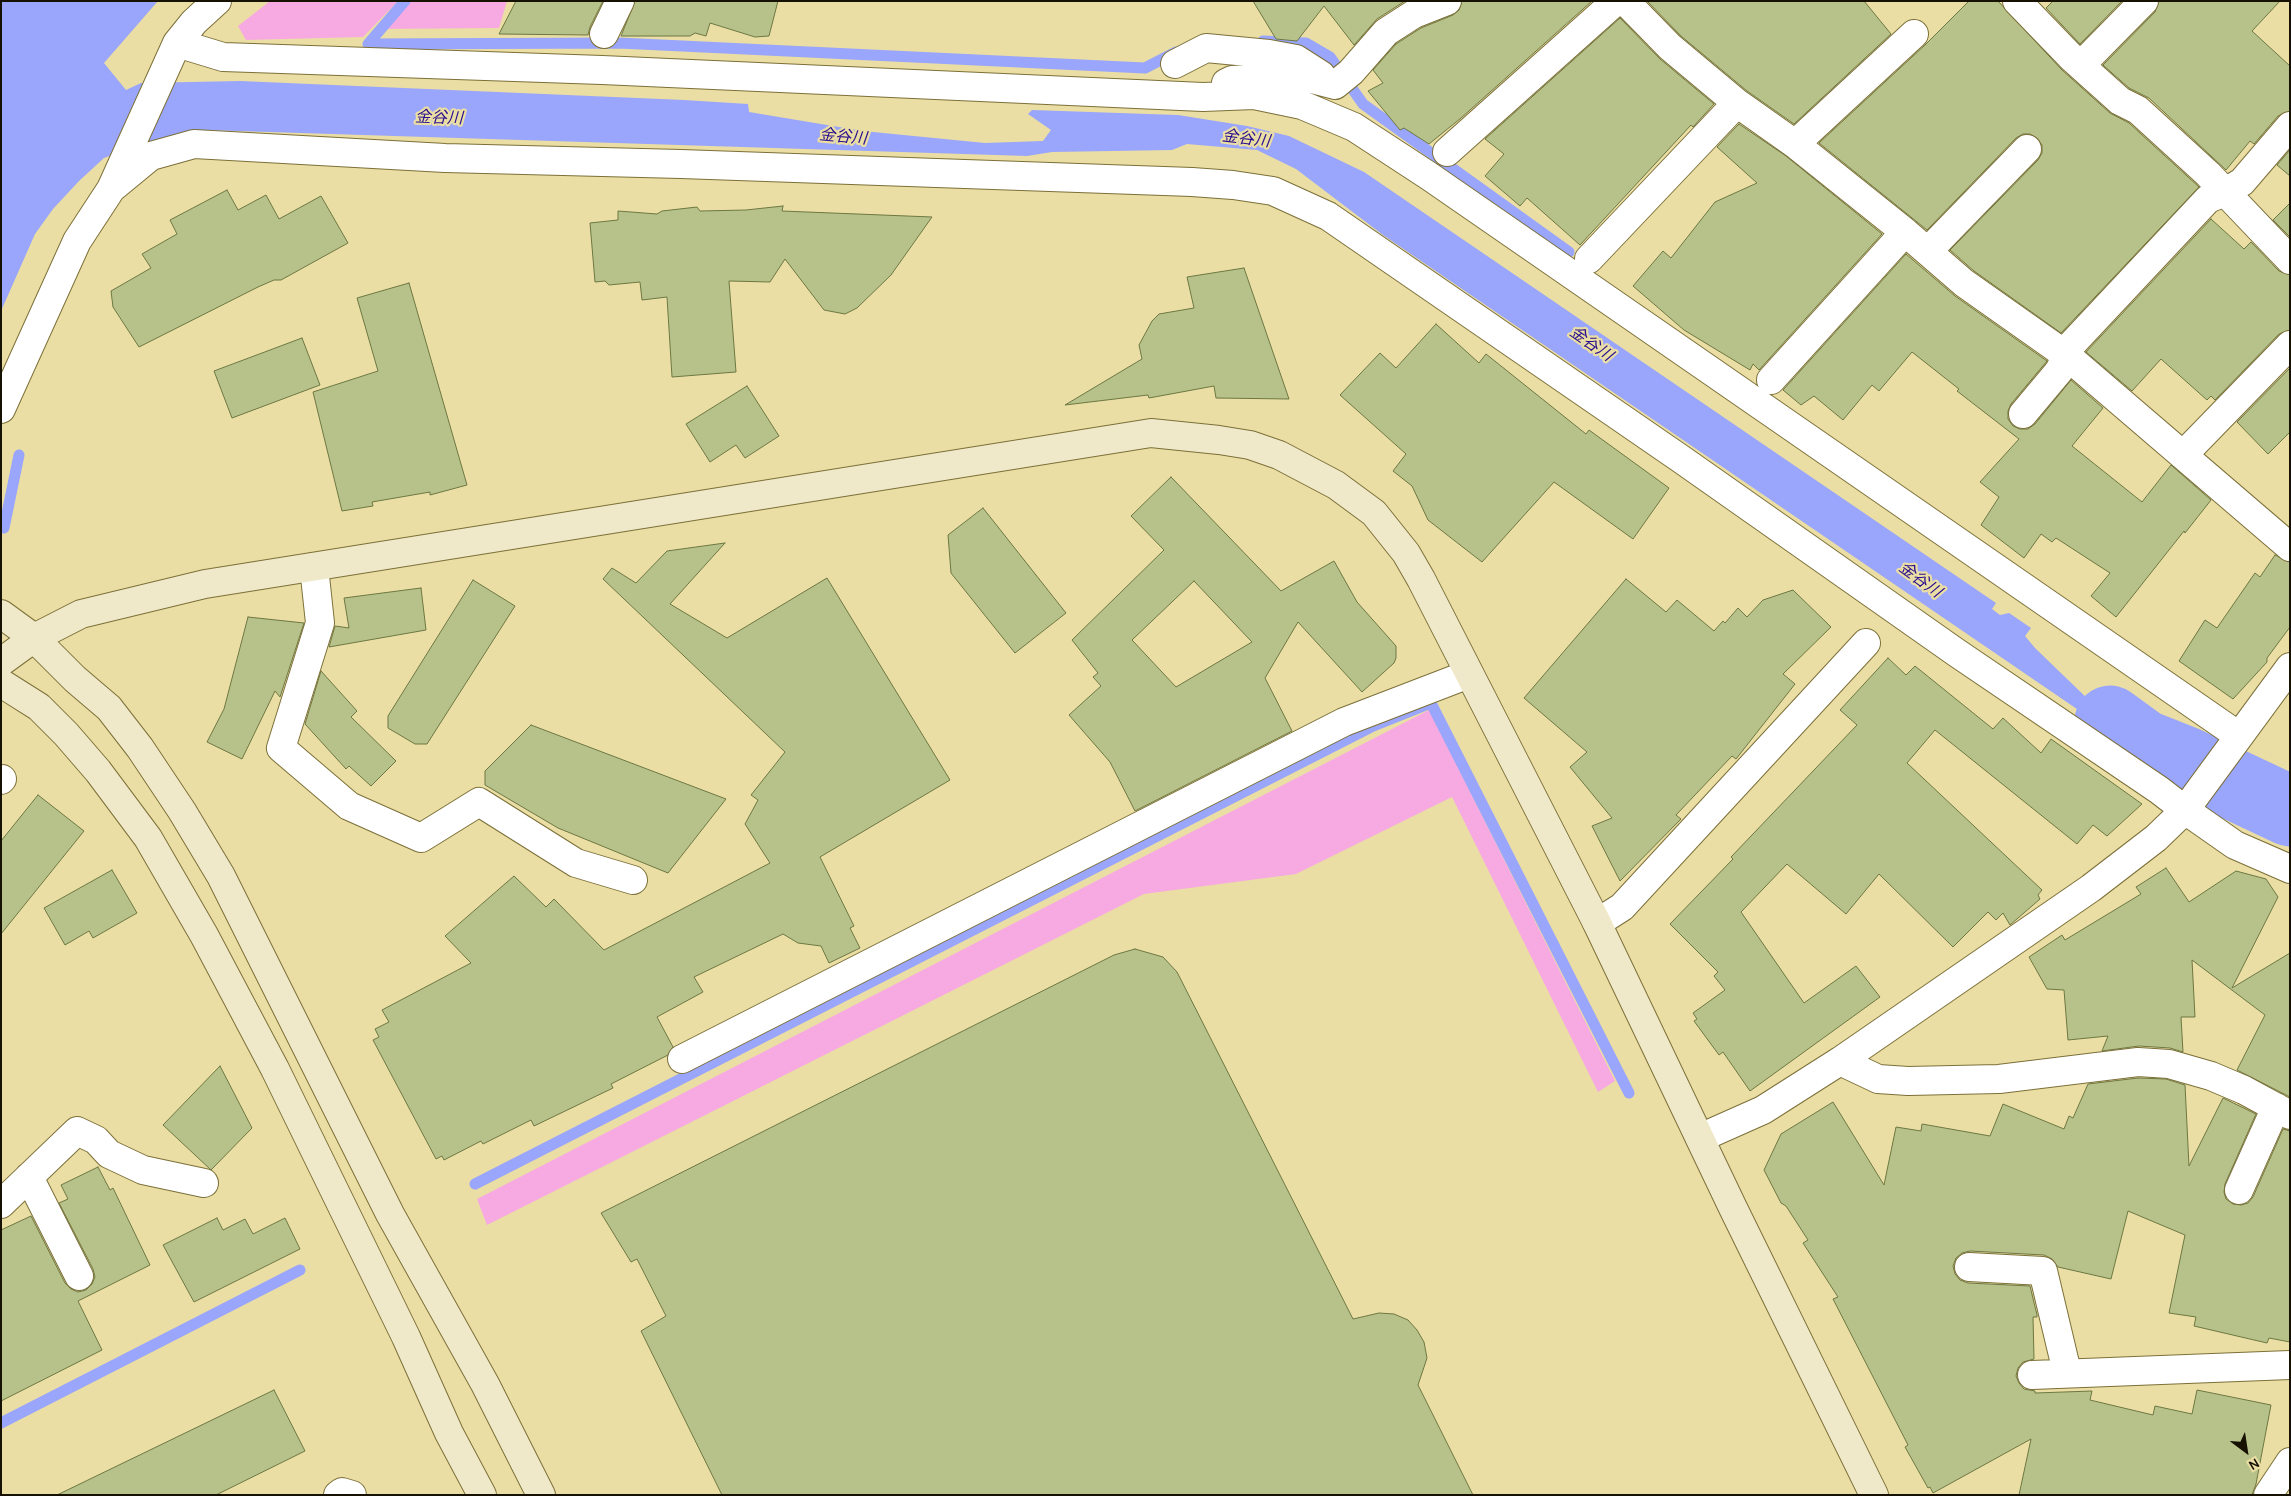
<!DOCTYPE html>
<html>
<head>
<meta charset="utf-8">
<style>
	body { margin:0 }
	#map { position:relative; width:2291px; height:1496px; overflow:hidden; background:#eadea4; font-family:Karla,sans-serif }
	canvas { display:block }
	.frame { position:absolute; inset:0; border:2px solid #161100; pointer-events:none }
	.north { position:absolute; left:2221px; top:1426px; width:50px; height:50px; -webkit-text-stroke:4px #eadea4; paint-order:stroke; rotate:149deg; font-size:14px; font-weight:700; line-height:20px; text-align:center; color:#161100 }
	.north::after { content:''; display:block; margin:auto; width:18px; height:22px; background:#161100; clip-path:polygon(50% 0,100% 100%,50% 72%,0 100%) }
</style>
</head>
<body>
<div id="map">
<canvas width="2291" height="1496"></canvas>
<div class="frame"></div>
<div class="north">N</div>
</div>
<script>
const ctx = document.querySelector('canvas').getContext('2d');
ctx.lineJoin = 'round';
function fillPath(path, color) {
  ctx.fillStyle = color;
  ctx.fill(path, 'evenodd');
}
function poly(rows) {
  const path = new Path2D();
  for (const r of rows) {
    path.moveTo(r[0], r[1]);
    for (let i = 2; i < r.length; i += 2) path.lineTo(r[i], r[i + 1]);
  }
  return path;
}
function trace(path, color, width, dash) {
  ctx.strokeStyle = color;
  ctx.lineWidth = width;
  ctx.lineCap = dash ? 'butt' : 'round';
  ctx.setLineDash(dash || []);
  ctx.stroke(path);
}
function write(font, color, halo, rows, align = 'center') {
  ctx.font = font + ' Karla,"Noto Sans JP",sans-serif';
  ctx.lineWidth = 4.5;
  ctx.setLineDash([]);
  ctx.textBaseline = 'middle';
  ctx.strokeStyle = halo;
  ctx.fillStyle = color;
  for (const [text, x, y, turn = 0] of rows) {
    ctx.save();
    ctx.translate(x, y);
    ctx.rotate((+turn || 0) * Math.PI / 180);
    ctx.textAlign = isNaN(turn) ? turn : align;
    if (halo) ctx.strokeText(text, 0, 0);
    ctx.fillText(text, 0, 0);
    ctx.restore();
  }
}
fillPath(poly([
	[270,1,398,1,363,37,246,40,238,26],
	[406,1,507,1,499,28,377,29],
	[1429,710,1615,1081,1598,1092,1452,797,1296,874,1144,894,487,1225,477,1199]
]), '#f7aae2');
fillPath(poly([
	[1,1,158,1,104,63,126,90,141,83,240,81,684,100,748,104,749,112,863,131,985,143,1043,141,1051,130,1028,114,1032,110,1178,115,1247,126,1289,136,1364,172,1996,603,1992,609,2000,615,2009,613,2031,628,2025,636,2035,648,2092,703,2118,722,2147,742,2192,747,2207,753,2189,777,2115,735,1383,235,1296,169,1257,150,1187,144,1172,150,1052,152,1027,156,205,130,154,140,104,158,79,181,53,209,35,234,1,311]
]), '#9aa5fc');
trace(poly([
	[405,1,368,44,619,43,1145,68,1176,52],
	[1263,41,1306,43,1330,57,1363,104,1569,252],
	[4,528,19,455],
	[475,1184,1371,727,1431,703,1629,1093],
	[1,1423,300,1270]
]), '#9aa5fc', 11);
trace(poly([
	[2110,721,2143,745,2186,762,2290,811]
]), '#9aa5fc', 71);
const building = poly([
	[516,1,603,1,590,27,588,35,499,34,516,1],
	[635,1,778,1,769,36,755,37,710,23,706,36,695,33,690,36,621,36,635,1],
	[1253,1,1405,1,1377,19,1354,45,1324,6,1297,41,1276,39,1253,1],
	[1462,1,1592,1,1461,118,1429,144,1404,128,1400,130,1368,91,1383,83,1373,70,1396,44,1421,28,1453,15,1459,10,1462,1],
	[1647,1,1864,1,1891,34,1794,124,1747,91,1681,36,1647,1],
	[1969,1,1998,1,2062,70,2110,113,2129,123,2199,187,2061,333,1974,271,1950,250,2038,160,2042,153,2042,145,2037,138,2030,134,2023,134,2016,138,1927,230,1819,143,1925,45,1969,1],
	[2053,1,2122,1,2080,44,2046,8,2053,1],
	[2159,1,2280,1,2252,31,2290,66,2290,111,2278,116,2254,144,2250,141,2226,170,2149,98,2129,88,2103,65,2155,12,2159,1],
	[1620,18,1660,59,1714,104,1693,127,1691,125,1580,245,1527,198,1520,206,1485,176,1504,154,1485,139,1620,18],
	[1739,124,1786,156,1882,234,1759,370,1753,364,1750,370,1684,330,1633,286,1663,251,1671,258,1715,202,1757,183,1717,147,1739,124],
	[2290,150,2290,176,2277,165,2290,150],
	[227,190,238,210,266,195,279,219,321,196,348,243,281,280,274,280,258,287,139,347,113,307,111,291,151,268,142,254,177,234,170,220,227,190],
	[2290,203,2290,237,2273,220,2290,203],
	[783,206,782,211,932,217,891,275,857,308,845,314,824,310,785,259,770,282,729,281,736,372,672,377,667,297,642,300,640,282,609,285,605,281,595,282,590,223,618,220,618,211,657,214,662,211,697,207,700,211,746,210,783,206],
	[2211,219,2244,249,2251,242,2279,271,2290,275,2290,330,2279,334,2215,400,2211,396,2207,400,2161,359,2132,391,2086,352,2211,219],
	[1906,254,1955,296,2047,361,2011,404,2008,411,2008,419,2013,426,2020,429,2028,429,2035,424,2071,380,2103,408,2072,446,2142,502,2171,465,2211,500,2185,533,2184,531,2116,617,2091,596,2110,573,2056,538,2052,542,2041,534,2024,558,1981,525,1999,497,1980,482,2019,439,1957,391,1959,389,1912,352,1879,391,1872,385,1843,420,1814,396,1801,405,1783,390,1906,254],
	[1244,268,1289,399,1216,398,1214,386,1149,398,1148,395,1065,405,1142,359,1139,345,1152,321,1159,314,1194,308,1187,277,1244,268],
	[409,283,467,485,430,495,430,492,372,502,373,506,342,511,313,392,378,371,357,298,409,283],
	[1436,324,1479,363,1486,354,1586,434,1589,430,1669,488,1633,539,1554,482,1482,562,1428,520,1412,486,1393,471,1406,454,1340,395,1380,353,1396,368,1436,324],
	[302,338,320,385,232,418,214,371,302,338],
	[2290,368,2290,432,2268,454,2237,422,2290,368],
	[747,386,779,436,745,458,736,445,710,462,686,424,747,386],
	[1171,477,1281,591,1334,561,1357,602,1396,646,1396,658,1394,663,1362,692,1298,622,1265,678,1292,731,1135,811,1110,762,1069,715,1101,686,1093,677,1098,673,1072,640,1164,550,1131,516,1171,477],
	[1194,581,1252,642,1176,687,1132,640,1194,581],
	[983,508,1066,613,1015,653,951,573,948,535,983,508],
	[725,543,670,604,727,638,827,578,950,780,820,857,854,926,850,928,860,948,829,963,821,946,798,943,783,934,694,977,703,992,657,1017,673,1047,668,1055,611,1084,613,1088,534,1126,531,1120,483,1144,481,1141,444,1160,442,1156,436,1159,373,1040,379,1037,375,1029,389,1022,382,1010,471,963,445,936,514,876,546,907,554,899,604,950,770,863,745,824,758,800,751,795,785,752,603,579,612,568,636,583,667,551,725,543],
	[2275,555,2290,562,2290,627,2267,658,2267,662,2233,699,2179,661,2205,620,2217,628,2255,573,2260,577,2275,555],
	[1626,579,1666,612,1677,600,1714,631,1723,621,1725,623,1738,608,1747,617,1763,600,1793,590,1831,627,1783,674,1795,684,1736,759,1732,756,1676,815,1681,819,1620,881,1592,826,1612,818,1570,767,1587,752,1524,698,1626,579],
	[473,580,515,606,427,744,415,744,388,728,388,716,473,580],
	[421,588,426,630,329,647,335,626,349,628,344,598,421,588],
	[248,617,304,623,280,697,275,691,242,759,207,742,224,709,248,617],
	[1888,658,1906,675,1915,666,1993,729,2003,718,2041,753,2051,739,2142,804,2107,836,2093,825,2077,844,1935,730,1907,763,2042,890,2038,895,2040,899,2010,925,2003,913,1996,920,1988,912,1953,947,1879,874,1846,914,1787,864,1741,912,1804,1003,1856,966,1880,997,1750,1091,1723,1052,1719,1055,1694,1021,1697,1019,1693,1013,1725,990,1714,976,1718,972,1670,924,1733,859,1731,857,1857,725,1840,710,1888,658],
	[321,671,357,711,351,717,396,761,371,786,349,766,346,769,305,724,321,671],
	[531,725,726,799,668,873,558,828,485,785,485,771,531,725],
	[38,795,84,831,1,934,1,841,38,795],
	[2166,868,2189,902,2236,871,2266,879,2278,897,2232,988,2290,953,2290,1097,2237,1070,2265,1015,2192,960,2195,1017,2181,1017,2183,1052,2170,1048,2139,1046,2102,1051,2108,1036,2068,1040,2064,990,2047,989,2029,957,2062,935,2065,940,2141,894,2136,887,2166,868],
	[112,870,137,913,93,938,89,931,65,945,44,908,112,870],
	[1135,949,1163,957,1177,972,1353,1319,1379,1313,1394,1314,1408,1320,1417,1330,1424,1342,1427,1358,1418,1385,1473,1495,722,1495,641,1331,666,1316,637,1259,631,1262,601,1213,1114,955,1135,949],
	[220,1066,252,1128,211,1170,163,1125,220,1066],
	[2138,1078,2166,1079,2185,1085,2189,1166,2223,1098,2256,1114,2225,1184,2224,1192,2226,1199,2233,1204,2241,1205,2248,1203,2253,1197,2283,1129,2290,1131,2290,1342,2269,1338,2267,1343,2194,1326,2196,1317,2169,1313,2185,1235,2128,1211,2111,1279,2058,1267,2052,1259,2044,1255,1970,1251,1962,1253,1956,1258,1953,1266,1955,1274,1960,1280,1968,1283,2030,1286,2037,1315,2037,1317,2033,1317,2034,1359,2023,1362,2018,1368,2016,1376,2019,1383,2024,1389,2035,1391,2035,1393,2092,1391,2090,1400,2153,1415,2155,1406,2192,1414,2197,1390,2271,1405,2256,1484,2252,1495,2019,1495,2031,1439,1933,1493,1930,1487,1928,1488,1905,1447,1908,1445,1833,1299,1838,1297,1803,1243,1808,1240,1786,1206,1781,1203,1764,1170,1781,1134,1833,1102,1884,1185,1896,1127,1921,1131,1922,1124,1990,1136,2003,1104,2064,1129,2069,1116,2073,1118,2088,1084,2138,1078],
	[98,1167,110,1190,113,1188,150,1265,78,1301,102,1350,1,1401,1,1230,31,1216,65,1283,71,1289,78,1292,86,1290,92,1284,95,1277,93,1269,59,1203,68,1199,61,1185,98,1167],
	[217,1218,223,1230,245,1219,253,1234,285,1218,300,1249,194,1302,163,1245,217,1218],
	[274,1390,305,1451,216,1495,57,1495,274,1390]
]);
fillPath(building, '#b7c28a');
trace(building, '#6d7742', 1);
const street = poly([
	[1625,1,1670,47,1737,103,1795,144,1905,232,1964,283,2066,355,2290,547],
	[2017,1,2072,58,2120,101,2138,110,2208,174,2290,260],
	[604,34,620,1],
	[177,43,223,57,602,70,1203,97,1254,95,1302,105,1354,127,1429,176,2239,736],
	[1175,64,1206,48,1269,54,1296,59,1321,75],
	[2081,65,2144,1],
	[1226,83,1232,80,1304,77,1335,85,1351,72,1386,32,1414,14,1447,1],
	[1795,144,1914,34],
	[1447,152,1616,1],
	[111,189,151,156,194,144,445,158,681,164,1192,182,1233,185,1273,191,1328,216,1681,459,1957,653,2159,790,2185,810,2235,845,2290,869],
	[1928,251,2027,149],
	[1589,259,1737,103],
	[1771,380,1905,232],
	[1,409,77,241,111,189,177,43,194,22,217,1],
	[2023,414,2059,371,2072,344,2208,199,2225,192,2242,182,2290,126],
	[2183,455,2290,345],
	[314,567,320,623,281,748,349,806,421,838,479,802,576,863,633,880],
	[1,780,2,779],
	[1597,923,1622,907,1866,643],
	[682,1059,1344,722,1469,674],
	[1840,1061,1878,1079,1908,1081,1999,1079,2138,1062,2169,1064,2211,1076,2244,1090,2290,1115],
	[1700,1138,1763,1110,1840,1061,2091,888,2156,838,2185,810,2290,667],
	[29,1177,79,1276],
	[2239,1190,2276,1107],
	[1,1204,77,1131,96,1140,109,1154,143,1170,204,1183],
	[1969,1267,2043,1271,2067,1372],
	[2032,1375,2290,1365],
	[338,1495,342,1492,352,1495],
	[2268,1495,2290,1462]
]);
const secondary = poly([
	[1,614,34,638,75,679,109,708,140,748,182,811,221,876,390,1214,485,1384,541,1495],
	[1,662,34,638,81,614,205,584,1151,433,1219,440,1250,445,1279,455,1336,485,1374,513,1406,553,1421,579,1597,923,1733,1208,1874,1495],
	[1,683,39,707,66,734,98,771,148,838,204,935,275,1069,406,1337,449,1433,482,1495]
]);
trace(street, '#7c7039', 30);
trace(secondary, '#7c7039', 30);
trace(street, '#fff', 28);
trace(secondary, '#f0e9c9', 28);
write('italic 16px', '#280d8f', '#eadea4', [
	["金谷川",439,118,2],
	["金谷川",843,137,5],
	["金谷川",1246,139,7],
	["金谷川",1591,344,35],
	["金谷川",1920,580,36]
]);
</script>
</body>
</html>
